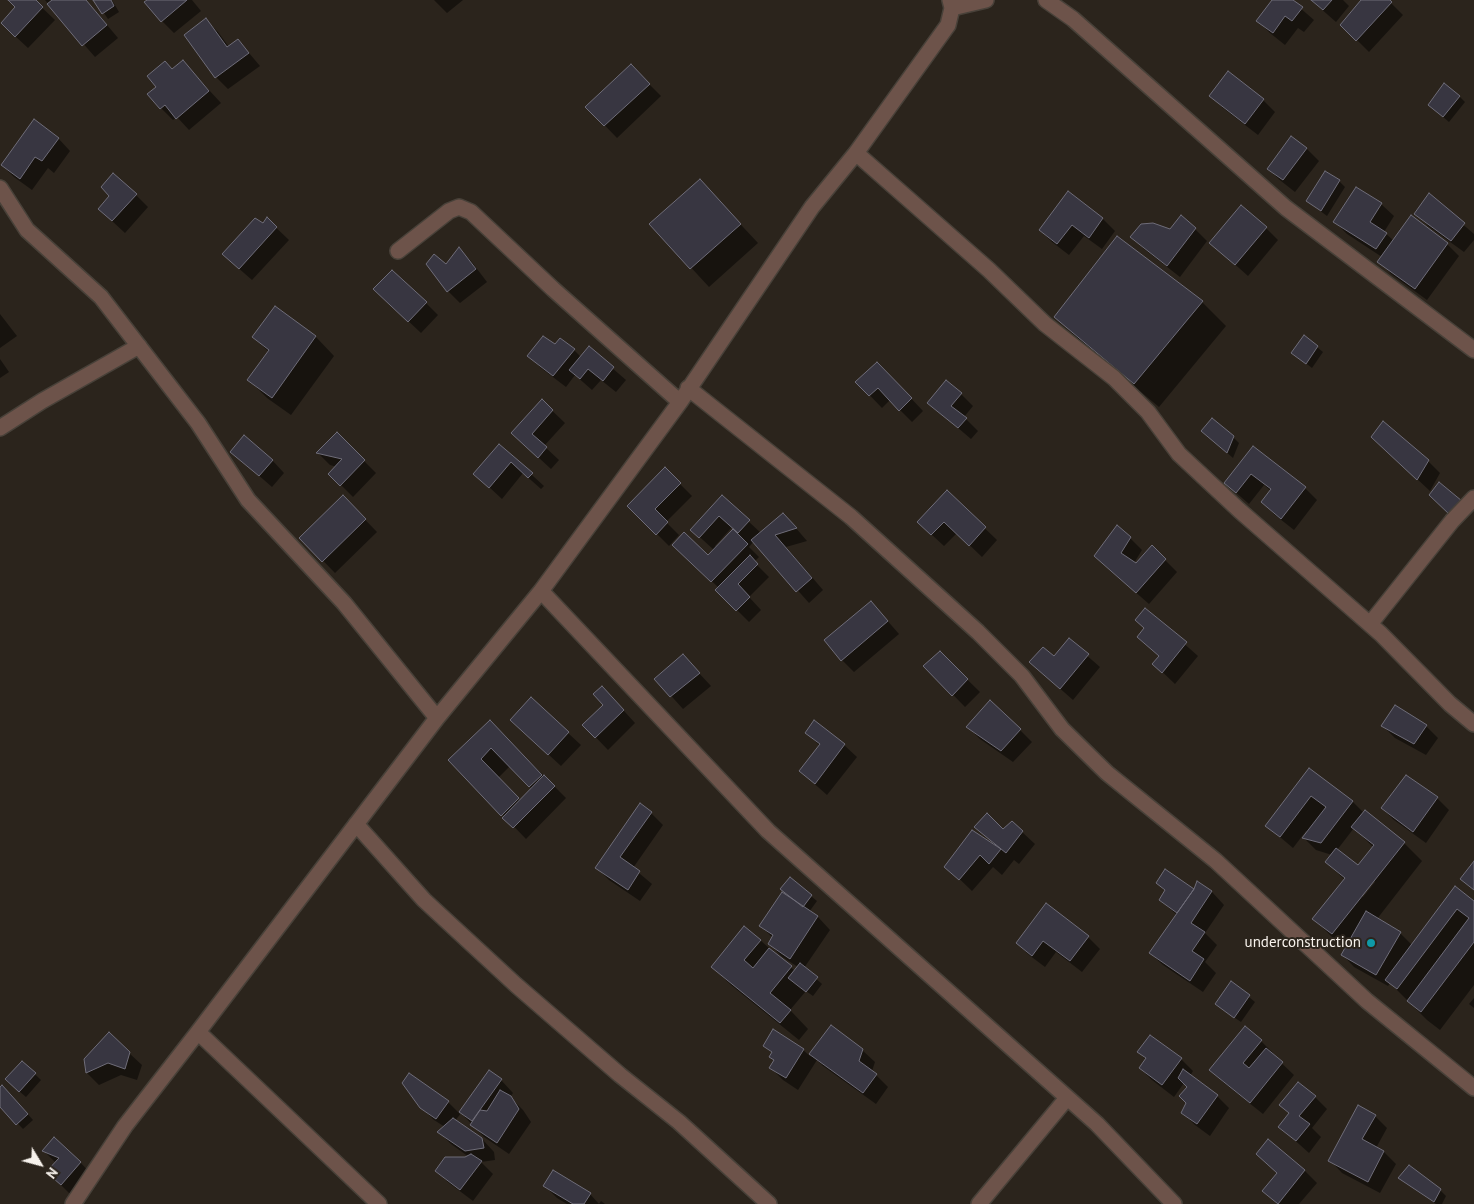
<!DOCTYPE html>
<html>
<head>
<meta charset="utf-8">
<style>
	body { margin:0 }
	#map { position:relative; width:1474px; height:1204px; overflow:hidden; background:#2b241c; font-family:"PT Sans",sans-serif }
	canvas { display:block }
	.north { position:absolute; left:15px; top:1139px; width:50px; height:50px; -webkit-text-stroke:4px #2b241c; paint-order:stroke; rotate:127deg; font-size:14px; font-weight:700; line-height:20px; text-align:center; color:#f7f2ec }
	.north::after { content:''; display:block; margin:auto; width:18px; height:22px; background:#f7f2ec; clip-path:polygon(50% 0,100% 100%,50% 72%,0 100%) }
</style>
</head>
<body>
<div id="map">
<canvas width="1474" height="1204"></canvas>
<div class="north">N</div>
</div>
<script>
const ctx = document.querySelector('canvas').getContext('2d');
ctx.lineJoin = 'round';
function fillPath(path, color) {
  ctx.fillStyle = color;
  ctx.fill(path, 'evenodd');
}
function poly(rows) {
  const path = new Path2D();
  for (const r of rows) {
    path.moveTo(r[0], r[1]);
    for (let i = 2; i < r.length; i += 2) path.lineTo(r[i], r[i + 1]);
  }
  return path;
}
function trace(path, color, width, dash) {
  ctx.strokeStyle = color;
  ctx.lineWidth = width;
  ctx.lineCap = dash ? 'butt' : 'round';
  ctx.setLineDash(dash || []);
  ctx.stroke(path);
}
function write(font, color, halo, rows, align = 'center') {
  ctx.font = font + ' "PT Sans",sans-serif';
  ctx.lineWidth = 4;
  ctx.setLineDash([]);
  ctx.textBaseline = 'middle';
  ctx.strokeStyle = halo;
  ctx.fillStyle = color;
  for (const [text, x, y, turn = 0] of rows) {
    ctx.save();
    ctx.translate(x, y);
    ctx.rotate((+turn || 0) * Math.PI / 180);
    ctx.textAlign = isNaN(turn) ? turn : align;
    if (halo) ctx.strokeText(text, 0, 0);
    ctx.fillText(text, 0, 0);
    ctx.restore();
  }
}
fillPath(poly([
	[9,0,34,0,55,20,28,48,14,35,17,8],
	[45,0,86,0,118,38,95,57],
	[95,0,112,0,119,12,108,19],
	[149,0,192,0,201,11,174,33,162,21],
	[434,0,463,0,447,13],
	[1273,0,1291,0,1314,20,1304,32,1298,28,1285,45,1270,33,1258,21],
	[1311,0,1343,0,1349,6,1336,22],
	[1362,0,1388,0,1403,15,1369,52,1342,25],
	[206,20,218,32,229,47,238,40,260,66,228,89,216,77],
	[183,62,221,103,189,130,177,117,173,120,161,108,158,87,173,70],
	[643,78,661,96,617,138,587,107],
	[1211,96,1263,100,1275,112,1258,135,1223,108],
	[1459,96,1465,102,1449,122,1435,110],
	[58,138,70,151,54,173,48,168,32,190,14,177,2,165],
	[1291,138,1307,149,1319,161,1295,192,1281,181,1268,169],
	[1325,173,1339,181,1345,187,1327,216,1307,201],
	[700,181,758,243,709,287,651,224],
	[1069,193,1103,219,1115,231,1102,249,1084,236,1069,255,1052,242,1040,230],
	[136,195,148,207,125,233,112,221],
	[1429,195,1474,234,1474,240,1464,252,1428,226,1416,213],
	[1381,204,1394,216,1384,232,1394,241,1447,244,1459,256,1427,300,1391,274,1379,261,1382,257,1347,234,1335,222],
	[267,219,289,240,252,280,236,266],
	[1266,228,1278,240,1248,276,1211,243],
	[1195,229,1207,241,1180,277,1144,249,1132,236],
	[1118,237,1202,302,1226,326,1159,407,1080,341,1056,317],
	[459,249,471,261,487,282,460,303,448,291],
	[387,301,426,303,438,315,421,333],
	[275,308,316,337,334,356,291,415,267,398,249,380,269,352,253,337],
	[0,314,17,336,0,348],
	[1304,337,1323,352,1312,368,1293,353],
	[555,346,574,350,581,357,589,348,626,380,616,392,601,380,592,390,575,375,566,387,541,368,529,356],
	[0,359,9,372,0,378],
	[889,375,923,411,912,422,890,400,882,408,857,382],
	[961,394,973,406,964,417,978,431,971,439,929,403],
	[542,401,565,423,544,446,559,460,551,469,525,445],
	[337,434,376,473,353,497,330,474,337,467,330,465,318,453],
	[1208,436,1233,437,1239,443,1233,458],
	[499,445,544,486,541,489,523,473,502,499,475,474],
	[1253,448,1305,488,1317,500,1294,530,1275,515,1262,502,1271,491,1264,485,1249,504,1225,483],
	[1385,449,1428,461,1440,473,1430,491],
	[232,452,272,460,284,473,272,487],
	[665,469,692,496,666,522,679,535,669,546,629,506],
	[947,492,997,540,982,557,957,533,944,546,931,534],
	[343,497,377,532,335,573,301,538],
	[722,497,761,533,795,527,807,541,786,547,823,590,809,603,754,541,749,547,759,557,754,562,769,577,749,597,761,610,749,622,717,590,719,588,674,545,708,556,714,550,692,530],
	[732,527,734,529,716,547,715,546],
	[1130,538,1142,550,1134,563,1136,565,1152,547,1177,572,1149,604,1108,568],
	[871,602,899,634,854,672,842,660],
	[1146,610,1198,656,1175,684,1154,664,1160,657,1138,637,1145,629],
	[1069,640,1100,667,1073,700,1030,662,1054,658],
	[940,653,980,692,965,707,925,666],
	[683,656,711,686,683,709,656,679],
	[531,699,581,745,561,766,524,732],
	[614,700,635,723,608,750,584,725],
	[815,722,844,745,857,757,827,795,800,771,820,746,807,733],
	[1383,726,1426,726,1438,738,1426,755,1395,738],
	[968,727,1020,730,1032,742,1013,762,980,739],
	[508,740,566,798,526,839,450,760],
	[510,766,532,789,520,801,498,778],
	[1310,770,1353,802,1364,813,1404,843,1422,861,1377,919,1400,933,1412,945,1455,888,1474,902,1474,985,1440,1030,1427,1020,1390,983,1388,986,1354,967,1342,954,1346,948,1332,937,1314,919,1345,880,1326,862,1332,855,1316,850,1304,838,1308,832,1306,831,1293,848,1267,826],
	[1354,828,1373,847,1358,867,1337,850],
	[1373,880,1375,882,1363,897,1361,895],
	[1437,798,1449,810,1426,843,1394,820,1382,808],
	[651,813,663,825,633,868,652,884,640,901,609,880,597,868],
	[976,826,1003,831,1022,832,1035,844,1019,864,1014,860,1002,875,993,867,972,891,946,866,993,843],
	[1166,871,1194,891,1198,883,1212,892,1224,905,1205,933,1217,945,1205,962,1216,973,1203,992,1163,965,1150,953,1177,915,1160,900,1166,892,1157,883],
	[790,879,817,901,809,912,818,917,830,930,804,968,822,984,813,996,806,991,790,1010,808,1029,799,1040,731,985,712,967,760,940,795,971,798,967,781,956,769,943,773,938,761,926,790,898,782,889],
	[1088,937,1100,949,1082,972,1056,952,1045,967,1029,955,1017,943],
	[1232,983,1255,1002,1241,1022,1222,1009],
	[1474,998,1474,1008,1469,1004],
	[831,1027,862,1050,875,1062,872,1071,888,1087,876,1104,823,1066,817,1060,798,1090,783,1080,771,1068,775,1061,770,1056,772,1053,764,1046,803,1050,810,1056],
	[1261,1041,1273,1053,1272,1054,1294,1075,1263,1114,1223,1082,1211,1070],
	[1139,1052,1181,1059,1193,1071,1190,1076,1217,1096,1229,1108,1210,1136,1195,1125,1182,1112,1187,1103,1188,1087,1184,1083,1174,1097,1152,1080,1140,1068,1146,1060],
	[129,1053,142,1065,137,1080,121,1075,99,1085,87,1073,86,1060],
	[22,1062,41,1080,26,1097,12,1085],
	[489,1072,501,1080,513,1093,510,1097,523,1110,531,1122,509,1154,484,1137,461,1113,455,1121,482,1139,494,1152,495,1160,481,1162,493,1174,473,1201,449,1183,436,1171,469,1157,451,1144,439,1132,445,1127,434,1120,421,1107,410,1075,448,1102,460,1114],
	[0,1089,8,1092,33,1120,23,1129,0,1105],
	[1315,1097,1327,1109,1312,1128,1321,1137,1309,1153,1280,1127,1290,1114,1281,1105],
	[1375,1116,1387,1128,1376,1148,1384,1152,1396,1164,1380,1193,1342,1173,1330,1160],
	[44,1151,80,1162,92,1175,73,1197,48,1172,56,1163],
	[1258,1154,1305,1171,1317,1183,1299,1204,1277,1204,1264,1191,1278,1174],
	[1399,1178,1440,1190,1446,1196,1442,1204,1436,1204,1405,1183],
	[545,1186,590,1194,599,1204,601,1201,605,1204,567,1204,557,1198]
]), '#0007');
const building = poly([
	[8,0,36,0,43,7,15,37,1,23,15,7,8,0],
	[52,0,86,0,107,25,82,46,47,4,52,0],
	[93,0,111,0,114,6,102,14,93,0],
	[147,0,187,0,161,22,144,2,147,0],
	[1272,0,1293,0,1303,7,1292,21,1285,16,1273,33,1256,21,1272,0],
	[1311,0,1332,0,1323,10,1311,0],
	[1361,0,1390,0,1392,2,1356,41,1340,25,1361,0],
	[206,18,227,47,238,39,249,53,215,78,184,35,206,18],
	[183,60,209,91,176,119,165,105,160,109,147,94,156,87,147,76,165,61,172,69,183,60],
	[631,64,650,84,604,126,585,107,631,64],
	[1228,71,1264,99,1245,124,1209,96,1228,71],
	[1444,83,1460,96,1443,117,1428,105,1444,83],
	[34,119,59,138,42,161,35,157,20,179,1,165,34,119],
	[1291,136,1307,148,1283,180,1267,169,1291,136],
	[1325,171,1340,180,1321,211,1306,201,1325,171],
	[113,173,137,194,112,221,98,209,109,196,101,187,113,173],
	[700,179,741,224,690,269,649,224,700,179],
	[1356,187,1382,203,1370,222,1387,233,1376,249,1333,222,1356,187],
	[1068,191,1103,218,1089,238,1072,225,1057,244,1039,230,1068,191],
	[1429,193,1465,223,1451,241,1414,214,1429,193],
	[1241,205,1267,227,1235,265,1209,243,1241,205],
	[1181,215,1196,228,1167,266,1130,237,1141,224,1153,223,1170,229,1181,215],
	[1411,215,1448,243,1415,289,1377,262,1411,215],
	[267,217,277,227,239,269,222,254,255,218,263,223,267,217],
	[1117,236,1203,301,1134,384,1054,317,1117,236],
	[459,247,476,269,447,292,426,264,434,254,446,264,459,247],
	[392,270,427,302,408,322,373,289,392,270],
	[275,306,316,336,272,398,247,380,269,350,252,337,275,306],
	[1304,335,1318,346,1306,364,1291,353,1304,335],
	[543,336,555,344,560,338,575,349,553,376,527,356,543,336],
	[589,346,614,367,603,381,588,369,580,379,569,370,589,346],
	[877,362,912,398,899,411,878,388,869,396,855,382,877,362],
	[946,380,962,393,951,406,967,418,958,428,927,403,946,380],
	[542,399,553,410,532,434,547,447,538,458,511,433,542,399],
	[1212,418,1234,436,1227,453,1201,431,1212,418],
	[1383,421,1429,460,1417,480,1371,437,1383,421],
	[337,432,365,460,340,486,328,474,342,459,316,453,337,432],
	[244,435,273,460,259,476,230,452,244,435],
	[499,444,533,473,528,478,511,462,489,488,473,474,499,444],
	[1253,446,1306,487,1281,519,1261,502,1271,489,1251,474,1236,493,1224,483,1253,446],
	[665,467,681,483,655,509,668,522,656,535,627,506,665,467],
	[1439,482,1462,501,1450,515,1429,495,1439,482],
	[947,490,986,527,969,546,944,522,931,535,917,522,947,490],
	[343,495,366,519,322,562,299,538,343,495],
	[722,495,750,520,738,533,719,516,699,538,690,530,722,495],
	[783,513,797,528,775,535,812,578,796,592,751,540,783,513],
	[1117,525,1131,537,1121,553,1136,563,1152,545,1166,559,1136,593,1094,556,1117,525],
	[733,529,748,544,711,582,672,545,684,532,708,555,733,529],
	[750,555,758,564,738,584,750,597,736,611,715,590,750,555],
	[871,601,888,621,841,661,824,640,871,601],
	[1145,608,1187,642,1162,673,1152,664,1159,656,1137,637,1144,628,1135,620,1145,608],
	[1069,638,1089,654,1060,689,1029,662,1043,647,1054,656,1069,638],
	[940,651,968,679,952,696,923,666,940,651],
	[683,654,700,673,670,697,654,679,683,654],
	[602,686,624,710,595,738,582,725,603,705,593,694,602,686],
	[531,697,569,732,548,755,510,720,531,697],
	[990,700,1021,729,1001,751,966,727,990,700],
	[1395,705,1427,725,1414,744,1381,726,1395,705],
	[490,720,542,775,529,787,491,748,481,759,519,798,501,816,448,760,490,720],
	[814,720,845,744,815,784,799,771,820,744,805,733,814,720],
	[1309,768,1353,801,1321,843,1302,838,1326,807,1311,796,1280,837,1265,826,1309,768],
	[544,775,555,786,513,828,502,818,544,775],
	[1406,775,1438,797,1413,832,1381,808,1406,775],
	[640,803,652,812,620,857,640,871,628,890,595,868,640,803],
	[1365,810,1405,842,1332,934,1312,919,1345,878,1325,862,1336,848,1358,865,1374,845,1351,827,1365,810],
	[987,813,1003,829,1012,821,1023,831,1006,853,974,827,987,813],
	[972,830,1001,849,989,864,980,855,959,880,944,867,972,830],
	[1474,861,1474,890,1460,879,1474,861],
	[1165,869,1194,889,1177,913,1159,900,1165,890,1156,883,1165,869],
	[790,877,812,895,803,907,780,889,790,877],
	[1197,881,1212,891,1191,923,1205,932,1192,951,1204,959,1190,981,1149,953,1194,889,1197,881],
	[1455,886,1474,901,1474,942,1421,1012,1407,1001,1469,918,1457,909,1397,989,1385,980,1455,886],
	[782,892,818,916,790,959,768,944,773,935,759,926,782,892],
	[1046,903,1089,936,1070,961,1043,941,1032,956,1016,943,1046,903],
	[1366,911,1401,932,1376,975,1341,955,1366,911],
	[744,926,761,940,744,960,753,968,769,948,792,966,770,993,791,1010,780,1023,711,967,744,926],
	[800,963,818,977,806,992,788,978,800,963],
	[1231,981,1250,995,1234,1018,1215,1004,1231,981],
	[831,1025,863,1049,859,1061,877,1074,863,1093,809,1054,831,1025],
	[1245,1026,1262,1040,1243,1063,1249,1068,1266,1048,1283,1062,1250,1103,1209,1070,1245,1026],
	[773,1029,804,1049,786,1078,769,1068,774,1060,769,1057,772,1052,763,1046,773,1029],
	[109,1032,130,1052,125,1069,108,1063,86,1073,84,1059,109,1032],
	[1150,1035,1182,1058,1162,1085,1139,1068,1146,1058,1137,1052,1150,1035],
	[22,1061,36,1073,19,1092,5,1079,22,1061],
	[1183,1069,1218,1095,1197,1124,1181,1113,1186,1103,1179,1096,1187,1087,1178,1078,1183,1069],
	[489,1070,502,1079,472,1121,459,1112,489,1070],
	[409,1073,449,1101,436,1119,420,1108,402,1083,409,1073],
	[1298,1082,1316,1096,1299,1116,1310,1124,1296,1141,1278,1127,1289,1113,1279,1105,1298,1082],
	[2,1085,28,1114,16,1125,0,1107,0,1087,2,1085],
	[500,1090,511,1096,519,1109,497,1143,470,1125,480,1110,487,1111,500,1090],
	[1358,1105,1376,1115,1362,1139,1384,1151,1368,1182,1328,1161,1358,1105],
	[453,1118,482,1138,484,1148,465,1151,437,1132,453,1118],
	[54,1137,81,1162,61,1185,46,1172,59,1158,42,1151,54,1137],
	[1268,1139,1305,1170,1278,1204,1262,1191,1277,1173,1256,1154,1268,1139],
	[471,1154,482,1161,460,1190,435,1171,445,1157,465,1157,471,1154],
	[1409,1165,1441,1189,1434,1202,1398,1178,1409,1165],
	[553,1170,591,1193,584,1204,573,1204,543,1186,553,1170]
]);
fillPath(building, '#383641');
trace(building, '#6f6d79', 1);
const street = poly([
	[1046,0,1073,19,1286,208,1474,350],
	[952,8,986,0],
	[856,153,989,270,1045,324,1114,378,1148,412,1179,454,1239,510,1381,634,1450,704,1474,724],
	[0,188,27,230,101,297,198,423,248,500,344,603,437,718],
	[398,251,449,211,459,207,471,212,553,289,680,402],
	[688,388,851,517,978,632,1022,676,1062,729,1107,773,1216,861,1367,1001,1474,1088],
	[0,428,42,401,139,346],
	[541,591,768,831,1097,1124,1174,1204],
	[1370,624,1452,521,1474,498],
	[356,824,424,900,516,985,620,1075,679,1122,769,1204],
	[198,1032,379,1204],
	[73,1204,125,1126,198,1032,437,718,541,591,680,402,812,207,856,153,948,25,952,8,950,0],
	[979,1204,1067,1098]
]);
trace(street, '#484139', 18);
trace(street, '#6d534a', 15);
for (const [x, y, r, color] of [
	[1371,943,5,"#0f9aa8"]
]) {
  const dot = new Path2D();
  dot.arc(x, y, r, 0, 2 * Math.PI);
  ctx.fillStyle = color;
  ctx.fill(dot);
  trace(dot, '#2b241c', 2);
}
write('15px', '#f7f2ec', '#2b241c', [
	["underconstruction",1361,943]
], 'right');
</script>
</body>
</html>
